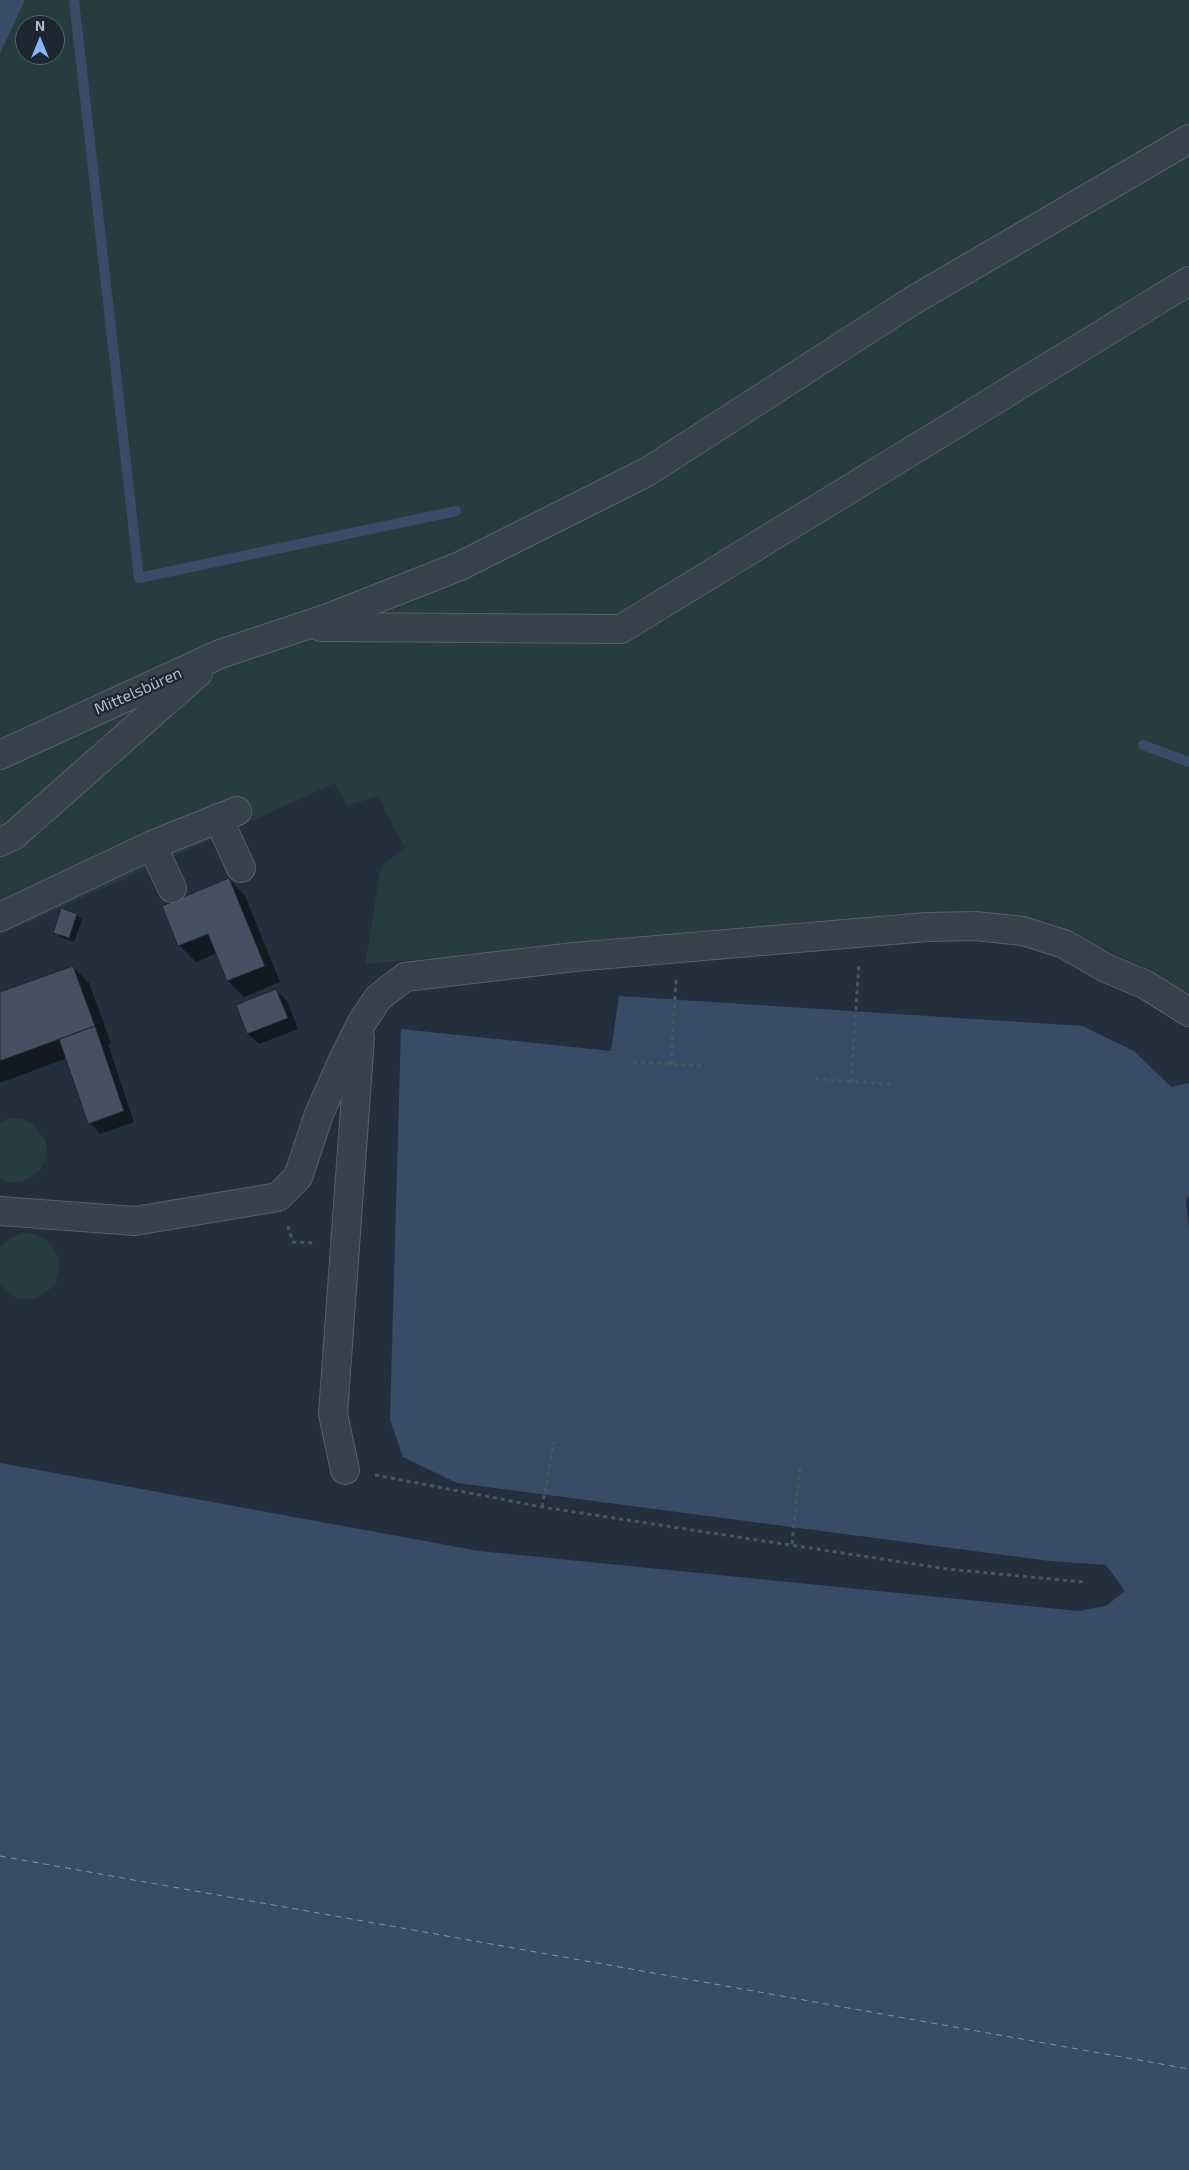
<!DOCTYPE html>
<html>
<head>
<meta charset="utf-8">
<style>
	body { margin:0 }
	#map { position:relative; width:1189px; height:2170px; overflow:hidden; background:#242f3e; font-family:"Exo 2",sans-serif }
	canvas { display:block }
	.north { position:absolute; left:15px; top:15px; width:50px; height:50px; box-sizing:border-box; background:#1d2633; border:1px solid #59626f; border-radius:50%; rotate:0deg; font-size:14px; font-weight:700; line-height:20px; text-align:center; color:#b4bcc9 }
	.north::after { content:''; display:block; margin:auto; width:18px; height:22px; background:#8ab4f8; clip-path:polygon(50% 0,100% 100%,50% 72%,0 100%) }
</style>
</head>
<body>
<div id="map">
<canvas width="1189" height="2170"></canvas>
<div class="north">N</div>
</div>
<script>
const ctx = document.querySelector('canvas').getContext('2d');
ctx.lineJoin = 'round';
function fillPath(path, color) {
  ctx.fillStyle = color;
  ctx.fill(path, 'evenodd');
}
function poly(rows) {
  const path = new Path2D();
  for (const r of rows) {
    path.moveTo(r[0], r[1]);
    for (let i = 2; i < r.length; i += 2) path.lineTo(r[i], r[i + 1]);
  }
  return path;
}
function trace(path, color, width, dash) {
  ctx.strokeStyle = color;
  ctx.lineWidth = width;
  ctx.lineCap = dash ? 'butt' : 'round';
  ctx.setLineDash(dash || []);
  ctx.stroke(path);
}
function write(font, color, halo, rows, align = 'center') {
  ctx.font = font + ' "Exo 2",sans-serif';
  ctx.lineWidth = 4.5;
  ctx.setLineDash([]);
  ctx.textBaseline = 'middle';
  ctx.strokeStyle = halo;
  ctx.fillStyle = color;
  for (const [text, x, y, turn = 0] of rows) {
    ctx.save();
    ctx.translate(x, y);
    ctx.rotate((+turn || 0) * Math.PI / 180);
    ctx.textAlign = isNaN(turn) ? turn : align;
    if (halo) ctx.strokeText(text, 0, 0);
    ctx.fillText(text, 0, 0);
    ctx.restore();
  }
}
fillPath(poly([
	[25,0,1189,0,1189,994,1156,973,1049,922,946,916,365,964,381,866,405,848,378,796,347,806,335,783,0,935,0,54],
	[25,25,55,25,55,55,25,55],
	[11,1118,22,1119,32,1124,45,1139,47,1151,45,1161,39,1171,30,1178,20,1182,8,1182,0,1178,0,1122],
	[23,1233,34,1234,45,1239,53,1247,59,1258,59,1270,56,1281,49,1290,37,1298,26,1299,14,1297,0,1285,0,1247,12,1237]
]), '#263c3f');
fillPath(poly([
	[0,0,25,0,0,54],
	[619,996,1082,1026,1134,1051,1171,1087,1189,1083,1189,1195,1186,1200,1189,1229,1189,2170,0,2170,0,1463,479,1551,1078,1611,1106,1606,1125,1591,1106,1565,1050,1561,457,1483,403,1457,390,1419,401,1029,611,1051]
]), '#394c67');
fillPath(poly([
	[229,879,245,896,280,982,244,997,228,981,217,953,196,962,179,945],
	[62,910,77,915,82,920,74,942,60,937,54,932],
	[73,967,89,983,111,1043,108,1044,134,1122,100,1134,90,1123,67,1058,0,1083,0,994],
	[276,990,287,1001,298,1029,259,1044,248,1034]
]), '#0007');
trace(poly([
	[74,0,139,578,456,511],
	[1143,745,1189,762]
]), '#394c67', 10);
trace(poly([
	[0,1856,1189,2069]
]), '#7c92b1', 1, [6, 5]);
const building = poly([
	[229,878,265,966,227,981,208,934,178,946,162,906,229,878],
	[61,908,77,914,69,938,53,933,61,908],
	[73,966,95,1026,0,1061,0,992,73,966],
	[276,989,288,1018,247,1034,236,1005,276,989],
	[95,1026,124,1111,88,1124,59,1039,95,1026]
]);
fillPath(building, '#455162');
trace(building, '#1f2835', 1);
const minor = poly([
	[321,627,621,629,1189,281],
	[0,755,220,654,328,618,460,566,647,472,912,301,1189,139],
	[218,818,241,868],
	[0,842,13,836,198,673],
	[152,845,172,888],
	[0,917,152,845,237,811],
	[0,1211,135,1221,278,1197,298,1177,319,1114,343,1060,361,1024,378,998,405,977,574,957,927,927,975,926,1023,931,1064,944,1106,968,1146,985,1189,1012],
	[345,1470,333,1414,360,1038]
]);
trace(minor, '#565f6c', 30);
trace(poly([
	[633,1062,706,1066],
	[671,1064,676,980],
	[815,1079,890,1084],
	[851,1082,859,963],
	[288,1226,293,1242,316,1243],
	[375,1475,542,1507,947,1569,1083,1582],
	[542,1507,554,1442],
	[792,1544,800,1466]
]), '#44595c', 3, [4, 4]);
trace(minor, '#38414e', 28);
write('16px', '#b4bcc9', '#1d2633', [
	["Mittelsbüren",138,691,-24]
]);
</script>
</body>
</html>
